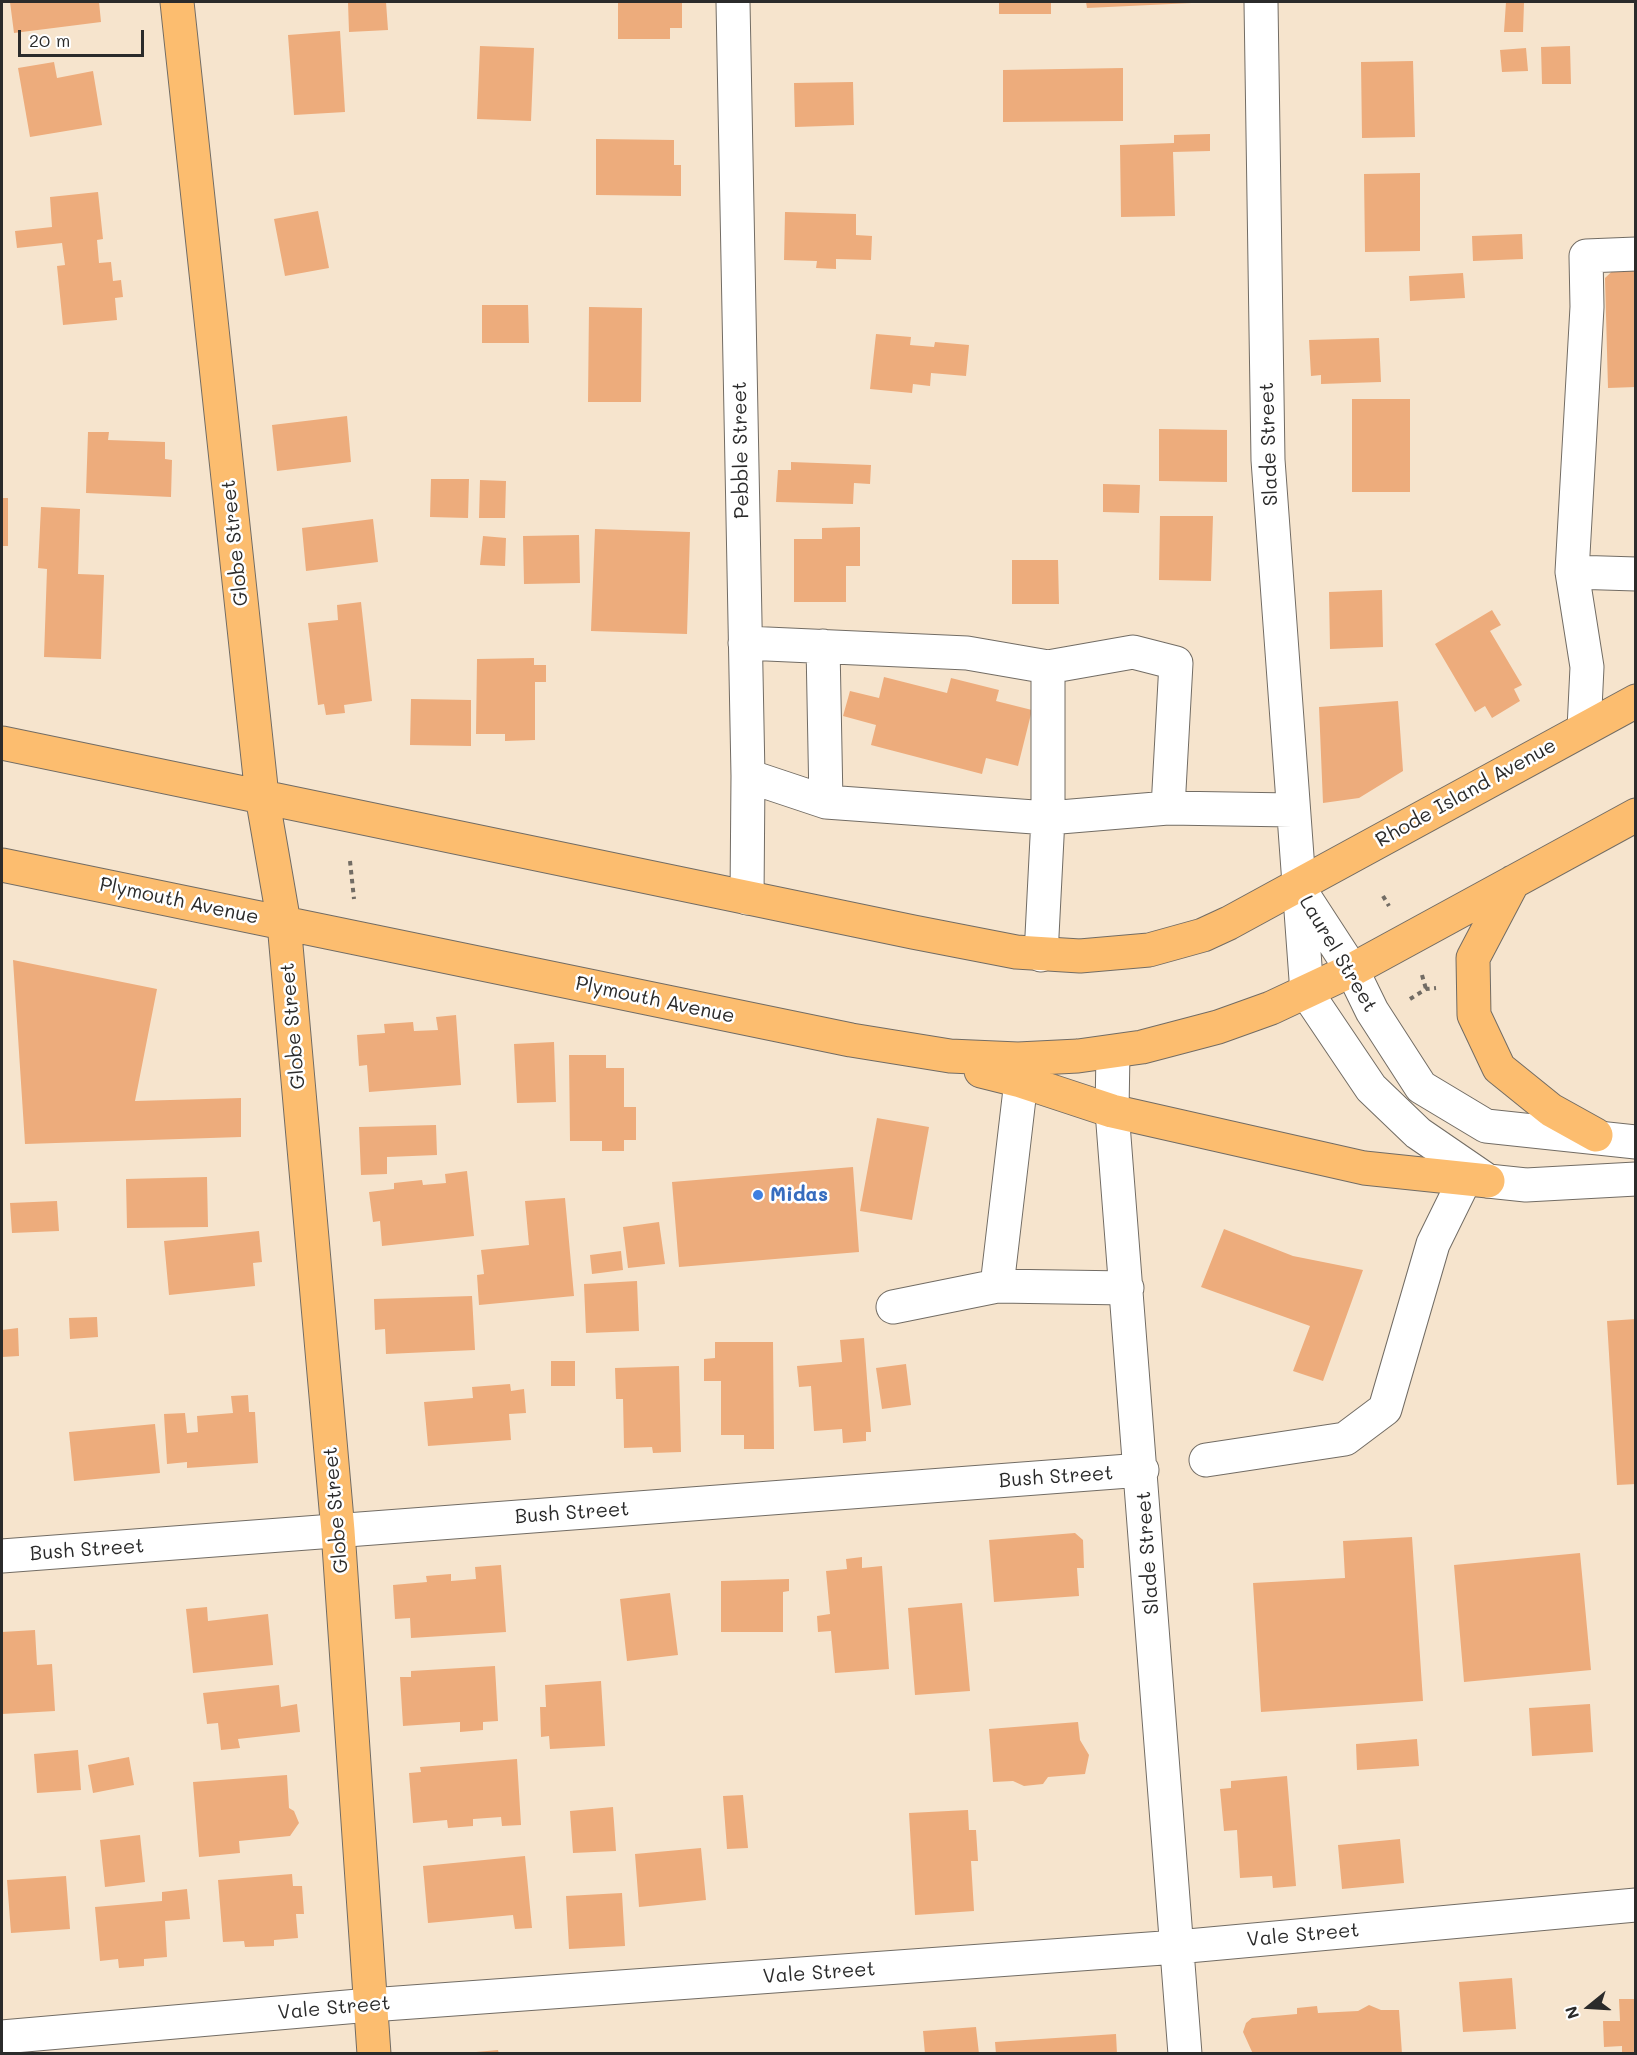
<!DOCTYPE html>
<html>
<head>
<meta charset="utf-8">
<style>
	body { margin:0 }
	#map { position:relative; width:1637px; height:2055px; overflow:hidden; background:#f6e4cd; font-family:Mali,sans-serif }
	canvas { display:block }
	.frame { position:absolute; inset:0; border:3px solid #2b2b2b; pointer-events:none }
	.north { position:absolute; left:1559px; top:1977px; width:60px; height:60px; -webkit-text-stroke:4px #fff; paint-order:stroke; rotate:252deg; font-size:16px; font-weight:700; line-height:24px; text-align:center; color:#2b2b2b }
	.north::after { content:''; display:block; margin:auto; width:21px; height:27px; background:#2b2b2b; clip-path:polygon(50% 0,100% 100%,50% 72%,0 100%) }
	.scale { position:absolute; left:18px; top:30px; width:126px; height:27px; box-sizing:border-box; border:3px solid #2b2b2b; border-top:0; padding-left:8px; font-size:18px; line-height:21px; white-space:nowrap; color:#2b2b2b; -webkit-text-stroke:4px #fff; paint-order:stroke }
</style>
</head>
<body>
<div id="map">
<canvas width="1637" height="2055"></canvas>
<div class="frame"></div>
<div class="north">N</div>
<div class="scale">20 m</div>
</div>
<script>
const ctx = document.querySelector('canvas').getContext('2d');
ctx.lineJoin = 'round';
function fillPath(path, color) {
  ctx.fillStyle = color;
  ctx.fill(path, 'evenodd');
}
function poly(rows) {
  const path = new Path2D();
  for (const r of rows) {
    path.moveTo(r[0], r[1]);
    for (let i = 2; i < r.length; i += 2) path.lineTo(r[i], r[i + 1]);
  }
  return path;
}
function trace(path, color, width, dash) {
  ctx.strokeStyle = color;
  ctx.lineWidth = width;
  ctx.lineCap = dash ? 'butt' : 'round';
  ctx.setLineDash(dash || []);
  ctx.stroke(path);
}
function write(font, color, halo, rows, align = 'center') {
  ctx.font = font + ' Mali,sans-serif';
  ctx.lineWidth = 5;
  ctx.setLineDash([]);
  ctx.textBaseline = 'middle';
  ctx.strokeStyle = halo;
  ctx.fillStyle = color;
  for (const [text, x, y, turn = 0] of rows) {
    ctx.save();
    ctx.translate(x, y);
    ctx.rotate((+turn || 0) * Math.PI / 180);
    ctx.textAlign = isNaN(turn) ? turn : align;
    if (halo) ctx.strokeText(text, 0, 0);
    ctx.fillText(text, 0, 0);
    ctx.restore();
  }
}
fillPath(poly([
	[10,2,99,2,101,22,14,33],
	[348,2,386,2,388,30,349,32],
	[618,2,682,2,682,28,670,28,670,39,618,39],
	[999,2,1051,2,1051,14,999,14],
	[1086,2,1192,2,1192,3,1087,8],
	[1506,2,1524,3,1523,32,1504,32],
	[340,31,345,112,294,115,288,35],
	[480,46,534,48,531,121,477,119],
	[1570,46,1571,84,1542,84,1541,47],
	[1526,48,1528,71,1502,72,1500,50],
	[1413,61,1415,137,1362,138,1361,62],
	[54,62,57,78,93,71,102,125,30,137,18,68],
	[1123,68,1123,121,1003,122,1003,70],
	[853,82,854,125,795,127,794,83],
	[1210,134,1210,151,1173,152,1175,216,1121,217,1120,145,1174,143,1174,135],
	[596,139,674,140,674,165,681,165,681,196,596,195],
	[1420,173,1420,251,1365,252,1364,174],
	[98,192,103,239,97,240,99,263,111,262,113,281,121,280,123,297,115,298,117,320,63,325,57,266,65,265,62,243,17,248,15,231,52,227,50,197],
	[318,211,329,268,285,276,274,219],
	[785,212,856,214,856,235,872,236,871,260,836,259,836,269,816,268,817,261,784,260],
	[1522,234,1523,259,1473,261,1472,236],
	[1622,262,1636,262,1636,387,1608,388,1605,278],
	[1463,273,1465,298,1410,301,1409,276],
	[482,305,528,305,529,343,482,343],
	[589,307,642,308,641,402,588,402],
	[876,334,911,337,910,345,934,347,935,342,969,345,966,376,931,373,930,386,913,384,912,393,870,389],
	[1379,338,1381,382,1321,384,1321,375,1311,376,1309,340],
	[1352,399,1410,399,1410,492,1352,492],
	[347,416,351,462,277,471,272,425],
	[1159,429,1227,430,1227,482,1159,481],
	[88,432,109,432,108,440,165,442,165,459,172,460,171,497,86,493],
	[791,462,871,465,870,484,854,483,853,504,776,502,778,470,791,470],
	[431,479,469,479,468,518,430,517],
	[480,480,506,481,505,518,479,518],
	[1103,484,1140,485,1139,513,1103,512],
	[2,498,8,498,8,546,2,546],
	[41,507,80,509,78,574,104,575,101,659,44,657,47,569,38,568],
	[1160,516,1213,516,1211,581,1159,580],
	[373,519,378,562,306,571,302,528],
	[860,527,860,566,846,566,846,602,794,602,794,539,822,539,822,528],
	[595,529,690,532,687,634,591,631],
	[579,535,580,583,524,584,523,536],
	[483,536,506,538,505,566,480,565],
	[1012,560,1058,560,1059,604,1012,604],
	[1382,590,1383,647,1330,649,1329,592],
	[361,602,372,701,344,705,345,713,326,715,324,704,318,705,308,623,338,620,337,605],
	[1492,610,1501,625,1490,631,1522,685,1514,689,1520,701,1492,718,1485,706,1475,712,1435,644],
	[534,658,534,665,546,665,546,682,535,682,535,740,505,741,505,734,476,734,477,659],
	[884,677,947,693,951,678,999,690,996,701,1032,710,1018,766,986,758,982,774,871,745,876,725,843,716,850,691,879,698],
	[411,699,471,700,471,746,410,745],
	[1398,701,1403,771,1359,798,1323,803,1319,707],
	[13,960,157,989,135,1101,241,1098,241,1137,25,1144],
	[456,1015,461,1085,369,1092,367,1065,359,1066,357,1035,385,1033,384,1024,413,1022,414,1031,438,1030,436,1017],
	[554,1042,556,1102,517,1103,514,1044],
	[569,1055,606,1055,606,1068,624,1068,624,1107,636,1107,636,1140,624,1140,624,1151,602,1151,602,1141,570,1141],
	[877,1118,929,1127,912,1220,860,1211],
	[436,1125,437,1155,387,1157,387,1174,361,1175,359,1127],
	[853,1167,859,1252,679,1267,672,1182],
	[467,1171,474,1236,382,1246,380,1221,373,1222,369,1192,394,1189,394,1183,422,1180,423,1185,446,1183,445,1174],
	[207,1177,208,1227,127,1228,126,1179],
	[565,1198,574,1296,479,1305,477,1275,484,1274,481,1250,529,1245,525,1201],
	[57,1201,59,1231,12,1233,10,1203],
	[659,1222,665,1264,628,1268,623,1227],
	[1224,1229,1293,1256,1363,1270,1323,1381,1293,1371,1310,1326,1201,1287],
	[259,1231,262,1262,253,1263,255,1286,169,1295,164,1241],
	[621,1251,623,1270,592,1274,590,1255],
	[637,1281,639,1331,586,1333,584,1284],
	[472,1296,475,1350,386,1354,385,1329,375,1330,374,1299],
	[97,1317,98,1337,70,1339,69,1318],
	[1636,1319,1636,1484,1617,1485,1607,1321],
	[18,1328,19,1356,2,1357,2,1330],
	[864,1338,871,1432,866,1432,866,1441,843,1443,842,1429,814,1431,811,1386,799,1387,797,1366,842,1362,840,1340],
	[715,1342,773,1342,774,1449,744,1449,744,1435,721,1435,721,1381,704,1381,704,1359,715,1358],
	[551,1361,575,1361,575,1386,551,1386],
	[906,1364,911,1405,882,1409,876,1368],
	[679,1366,681,1452,653,1453,652,1447,624,1448,623,1399,616,1399,615,1368],
	[510,1384,511,1391,524,1389,526,1413,509,1414,511,1440,428,1446,424,1402,473,1398,472,1387],
	[248,1395,249,1412,255,1412,258,1463,187,1468,187,1462,167,1464,164,1414,185,1413,187,1433,198,1432,197,1416,233,1413,231,1396],
	[155,1424,160,1473,74,1481,69,1432],
	[1075,1533,1083,1540,1084,1568,1077,1568,1079,1596,994,1602,989,1540],
	[1412,1537,1423,1701,1261,1712,1253,1583,1345,1578,1343,1541],
	[1580,1553,1591,1670,1464,1682,1454,1565],
	[862,1557,862,1568,882,1566,889,1669,835,1673,831,1631,818,1632,817,1616,830,1614,826,1571,847,1569,846,1559],
	[501,1565,506,1632,411,1638,410,1618,395,1619,393,1585,427,1582,426,1576,451,1574,451,1581,476,1579,475,1567],
	[789,1579,789,1591,783,1592,783,1632,721,1632,721,1581],
	[670,1593,678,1655,627,1661,620,1599],
	[962,1603,970,1691,915,1695,908,1608],
	[207,1607,208,1621,268,1614,273,1665,193,1673,186,1609],
	[35,1630,37,1665,52,1664,55,1711,2,1714,2,1632],
	[495,1666,498,1721,483,1722,483,1730,460,1732,460,1722,403,1726,400,1677,411,1677,411,1671],
	[601,1681,605,1746,550,1749,549,1736,541,1737,540,1707,546,1707,545,1685],
	[279,1685,281,1707,297,1704,300,1732,238,1739,240,1748,221,1750,218,1723,207,1724,203,1693],
	[1590,1704,1593,1752,1532,1756,1529,1708],
	[1078,1722,1080,1740,1089,1755,1085,1774,1048,1777,1043,1784,1024,1786,1013,1781,993,1782,989,1729],
	[1417,1739,1419,1766,1357,1770,1356,1744],
	[78,1750,81,1790,37,1793,34,1754],
	[129,1757,134,1785,93,1793,88,1765],
	[517,1759,521,1825,502,1826,501,1817,473,1819,473,1826,448,1828,447,1820,413,1823,409,1773,421,1772,420,1767],
	[287,1775,289,1808,294,1811,299,1823,290,1836,239,1841,240,1853,199,1857,193,1782],
	[1287,1776,1296,1886,1273,1888,1272,1876,1240,1878,1237,1830,1224,1831,1220,1789,1231,1788,1231,1781],
	[743,1795,748,1848,727,1849,723,1796],
	[613,1807,616,1851,573,1853,570,1811],
	[968,1810,969,1830,976,1830,978,1861,971,1861,974,1911,915,1915,909,1813],
	[140,1835,145,1882,105,1887,100,1840],
	[1400,1839,1404,1883,1342,1889,1338,1845],
	[701,1848,706,1900,639,1907,635,1854],
	[525,1856,532,1928,515,1929,513,1915,428,1923,423,1866],
	[292,1874,293,1886,302,1886,304,1914,296,1914,298,1938,274,1940,274,1946,245,1947,244,1941,223,1942,218,1880],
	[66,1876,70,1929,11,1933,7,1880],
	[187,1889,190,1919,165,1921,167,1957,144,1959,144,1966,119,1968,118,1959,100,1961,95,1907,162,1901,162,1892],
	[622,1893,625,1946,569,1949,566,1896],
	[1512,1978,1516,2029,1463,2032,1459,1982],
	[1619,1999,1636,1999,1636,2054,1622,2054,1622,2046,1604,2047,1603,2021,1620,2021],
	[1369,2005,1381,2010,1399,2010,1402,2054,1253,2054,1243,2032,1246,2023,1252,2018,1297,2014,1297,2008,1317,2006,1318,2013,1358,2011],
	[976,2027,979,2054,925,2054,923,2031],
	[1116,2034,1117,2054,996,2054,995,2042],
	[498,2050,499,2054,476,2054,476,2052]
]), '#edac7c');
const minor = poly([
	[733,2,748,776,747,898],
	[1261,2,1268,460,1307,993,1371,1088,1418,1133,1488,1181,1526,1185,1636,1179],
	[1572,572,1636,574],
	[745,643,967,653,1048,667,1133,652,1176,663,1168,808,1048,818,826,802,748,776],
	[823,646,826,802],
	[1584,729,1587,667,1572,572,1587,307,1586,256,1636,254],
	[1168,808,1292,810],
	[1300,890,1352,970,1372,1011,1421,1087,1486,1126,1636,1142],
	[1041,955,1048,818,1048,667],
	[1113,1052,1112,1111,1185,2054],
	[997,1286,1021,1081],
	[893,1307,997,1286,1127,1288],
	[1206,1460,1345,1439,1385,1409,1433,1244,1465,1179],
	[2,1556,1142,1470],
	[2,2037,370,2005,1177,1947,1636,1905]
]);
const major = poly([
	[177,2,262,796,284,923,338,1531,374,2054],
	[2,743,913,932,1016,952,1080,956,1149,950,1203,935,1229,923,1636,701],
	[2,865,851,1040,950,1056,1018,1059,1078,1056,1142,1047,1218,1027,1271,1008,1352,970,1636,815],
	[1513,882,1473,958,1474,1015,1499,1068,1551,1110,1596,1135],
	[981,1071,1021,1081,1112,1111,1364,1168,1488,1181]
]);
trace(minor, '#726c64', 35);
trace(major, '#726c64', 35);
trace(poly([
	[350,861,354,899],
	[1383,896,1389,906],
	[1422,975,1426,989],
	[1410,999,1426,989,1436,988]
]), '#726c64', 4, [4.5, 4.5]);
trace(minor, '#fff', 33);
trace(major, '#fcbd6f', 33);
for (const [x, y, r, color] of [
	[758,1195,6,"#3f7fe0"]
]) {
  const dot = new Path2D();
  dot.arc(x, y, r, 0, 2 * Math.PI);
  ctx.fillStyle = color;
  ctx.fill(dot);
  trace(dot, '#fff', 2);
}
write('20px', '#2b2b2b', '#fff', [
	["Slade Street",1269,444,-92],
	["Pebble Street",741,450,-91],
	["Globe Street",235,543,-96],
	["Rhode Island Avenue",1466,793,-29],
	["Plymouth Avenue",179,901,12],
	["Laurel Street",1338,954,59],
	["Plymouth Avenue",655,1000,12],
	["Globe Street",293,1026,-95],
	["Bush Street",1056,1477,-4],
	["Globe Street",336,1510,-95],
	["Bush Street",572,1513,-4],
	["Bush Street",87,1550,-4],
	["Slade Street",1148,1553,-94],
	["Vale Street",1303,1935,-5],
	["Vale Street",819,1973,-4],
	["Vale Street",334,2008,-5]
]);
write('bold 20px', '#366cbe', '#fff', [
	["Midas",770,1195]
], 'left');
</script>
</body>
</html>
